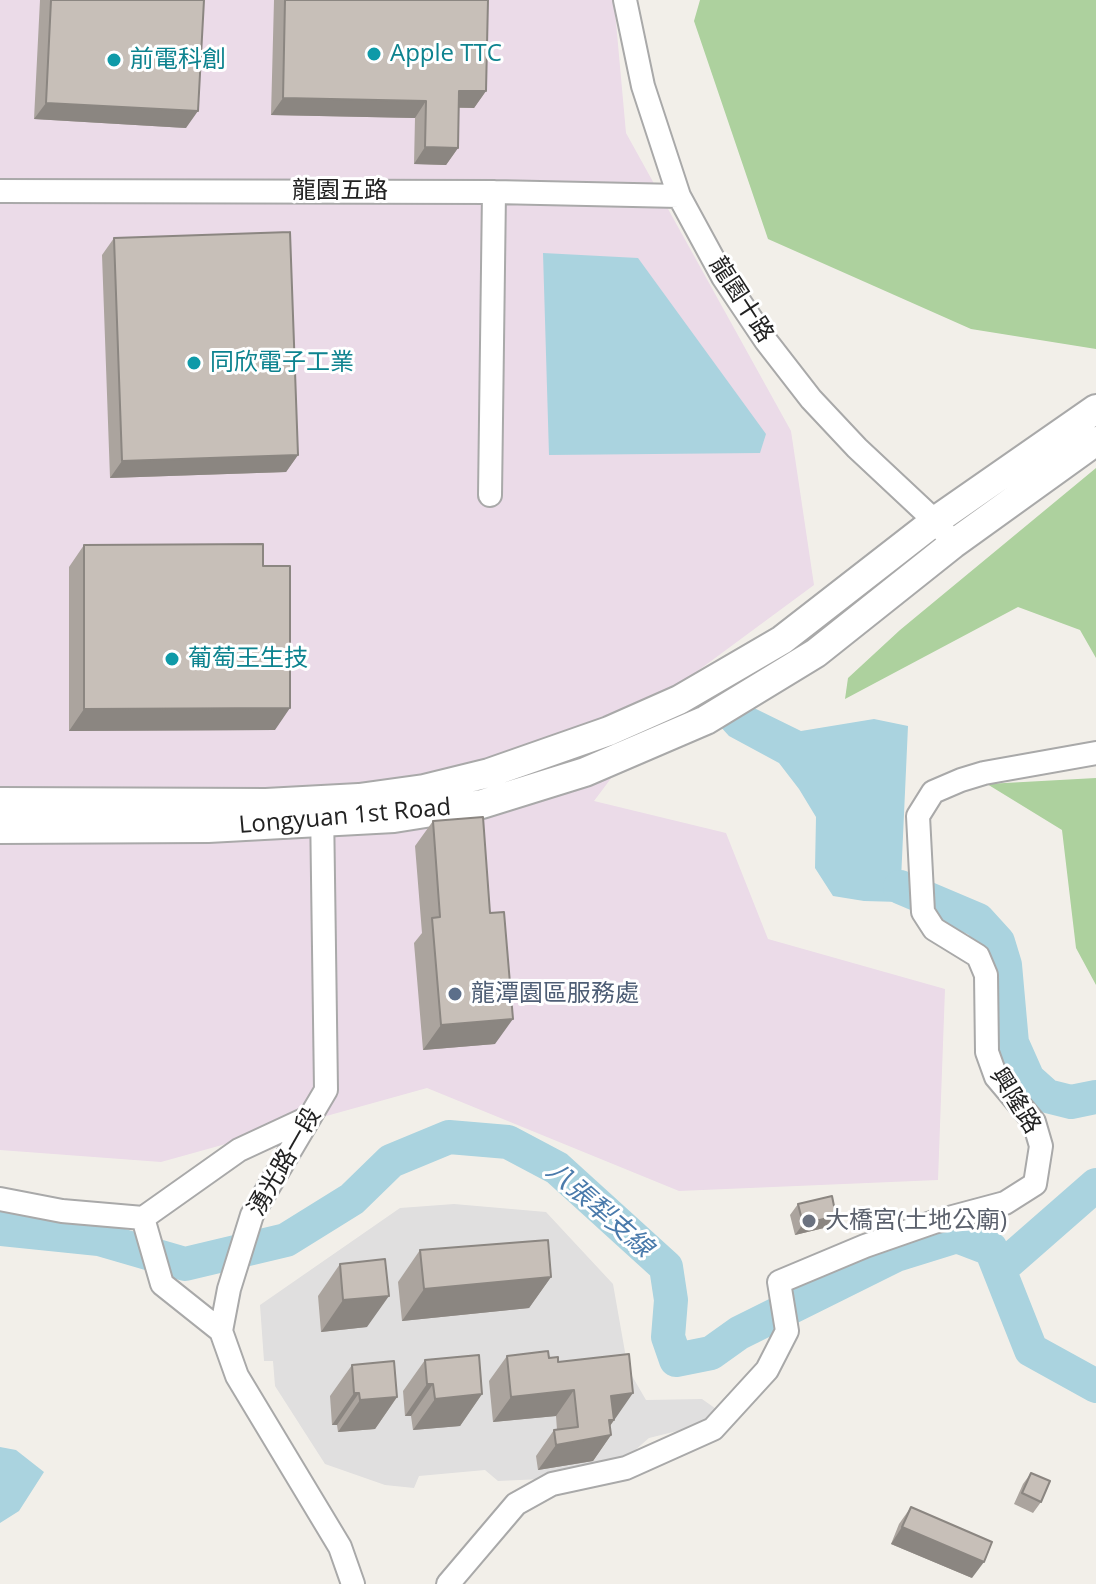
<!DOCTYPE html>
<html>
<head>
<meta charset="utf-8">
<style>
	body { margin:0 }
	canvas { display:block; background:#f2efe9 }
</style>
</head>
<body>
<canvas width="1096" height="1584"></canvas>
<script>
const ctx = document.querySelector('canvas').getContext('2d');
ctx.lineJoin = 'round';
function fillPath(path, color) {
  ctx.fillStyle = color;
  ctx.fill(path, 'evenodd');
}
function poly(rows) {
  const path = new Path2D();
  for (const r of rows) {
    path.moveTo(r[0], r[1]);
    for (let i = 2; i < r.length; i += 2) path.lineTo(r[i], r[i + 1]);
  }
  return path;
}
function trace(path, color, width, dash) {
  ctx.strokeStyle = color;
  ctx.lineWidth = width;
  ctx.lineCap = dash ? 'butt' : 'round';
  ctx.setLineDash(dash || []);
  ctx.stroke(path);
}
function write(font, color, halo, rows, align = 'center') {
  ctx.font = font + ' "Open Sans","Noto Sans TC",sans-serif';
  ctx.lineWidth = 6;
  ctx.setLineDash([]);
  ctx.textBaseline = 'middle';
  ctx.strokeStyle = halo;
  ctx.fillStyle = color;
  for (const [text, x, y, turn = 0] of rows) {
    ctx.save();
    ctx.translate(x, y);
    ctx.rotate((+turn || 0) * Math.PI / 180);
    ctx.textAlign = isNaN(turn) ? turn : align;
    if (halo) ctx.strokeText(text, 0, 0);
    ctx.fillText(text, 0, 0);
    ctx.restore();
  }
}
fillPath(poly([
	[454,1204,546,1212,613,1284,628,1369,646,1400,702,1399,719,1411,701,1425,649,1438,619,1464,564,1478,498,1481,485,1470,419,1476,414,1488,385,1485,325,1464,275,1386,273,1361,264,1361,260,1305,400,1208]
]), '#e0dfdf');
fillPath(poly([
	[0,0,614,0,626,133,791,431,814,585,684,681,594,801,726,833,768,939,945,989,938,1180,679,1191,427,1088,161,1162,0,1150]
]), '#ebdbe8');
fillPath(poly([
	[700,0,1096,0,1096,349,971,329,768,239,694,21],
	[1096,468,1096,658,1080,630,1018,607,845,699,848,678,900,630],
	[1096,778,1096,985,1076,948,1062,830,987,784]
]), '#add19e');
fillPath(poly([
	[543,253,638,258,766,434,760,453,549,455],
	[750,706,801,731,874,719,908,726,900,902,864,901,833,896,815,868,816,817,799,789,779,763,729,736,719,725],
	[0,1447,16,1450,44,1472,19,1511,0,1523]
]), '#aad3df');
trace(poly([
	[900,887,978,920,998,942,1005,965,1012,1043,1028,1079,1047,1096,1071,1102,1096,1097],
	[0,1229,99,1239,185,1264,286,1240,352,1199,391,1161,449,1137,508,1142,557,1168,666,1267,671,1300,668,1337,676,1360,711,1353,739,1333,896,1255,957,1236,991,1249,1031,1350,1096,1386],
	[1000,1269,1096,1185]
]), '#aad3df', 34);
const minor = poly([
	[625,0,643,86,679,196,723,277,766,341,811,399,857,448,935,521,945,533],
	[0,191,494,192,679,196],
	[490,495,494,192],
	[322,807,326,1090,252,1215,229,1289,221,1331,237,1376,340,1547,353,1584],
	[0,1199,62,1211,143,1218,239,1150,310,1117],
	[143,1218,162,1284,221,1331],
	[448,1584,516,1504,552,1484,626,1468,713,1429,767,1370,787,1331,779,1282,865,1246,934,1222,1005,1203,1035,1184,1041,1146,1034,1122,996,1077,987,1052,986,975,978,956,934,929,923,912,918,816,933,792,961,780,984,773,1096,753]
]);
const tertiary = poly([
	[0,802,266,803,359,798,424,789,489,773,609,731,679,700,782,640,935,521,1096,409],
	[0,829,208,828,394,818,482,804,585,772,706,720,816,653,953,544,1096,441]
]);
trace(minor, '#a9a9a9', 26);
trace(tertiary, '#a9a9a9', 32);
trace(minor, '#fff', 22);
trace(tertiary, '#fff', 28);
fillPath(poly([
	[40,0,204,0,186,128,34,119],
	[274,0,488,0,486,91,474,108,459,108,458,148,446,165,414,164,415,118,271,115],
	[114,238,298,455,286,472,110,478,102,255],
	[84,545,263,566,275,730,69,731,69,567],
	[433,821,495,1044,423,1050,414,943,422,933,415,846],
	[798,1204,836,1216,828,1227,795,1235,790,1215],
	[420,1250,551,1277,529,1308,402,1321,398,1282],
	[340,1264,367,1327,321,1332,318,1296],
	[507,1356,549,1358,558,1362,615,1419,610,1426,611,1435,593,1461,538,1470,536,1456,554,1430,557,1430,556,1416,493,1422,489,1381],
	[425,1360,482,1394,460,1426,413,1430,411,1416,405,1416,403,1391],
	[352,1365,397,1397,375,1429,338,1432,337,1425,332,1425,330,1396],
	[1031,1473,1041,1502,1033,1513,1014,1504,1023,1484],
	[911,1507,972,1578,891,1544,899,1524]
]), '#aba49e');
fillPath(poly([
	[459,91,486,91,474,108,447,107],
	[283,98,426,101,415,118,271,115],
	[46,103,198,111,186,128,34,119],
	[425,147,458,148,446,165,414,164],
	[298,455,286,472,110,478,122,461],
	[290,708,275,730,69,731,84,709],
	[513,1019,495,1044,423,1050,441,1025],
	[836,1216,828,1227,795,1235,803,1224],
	[551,1277,529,1308,402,1321,424,1289],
	[389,1296,367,1327,321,1332,343,1300],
	[427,1384,433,1384,411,1416,405,1416],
	[574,1390,556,1416,493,1422,511,1397],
	[354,1393,359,1393,337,1425,332,1425],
	[633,1393,615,1419,593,1421,611,1396],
	[482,1394,460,1426,413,1430,435,1399],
	[397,1397,375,1429,338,1432,360,1400],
	[609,1420,614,1420,602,1437,611,1435,593,1461,538,1470,556,1445],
	[902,1527,984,1562,972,1578,891,1544]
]), '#8b8681');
const building = poly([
	[51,0,204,0,198,111,46,103,51,0],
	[285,0,488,0,486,91,459,91,458,148,425,147,426,101,283,98,285,0],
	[290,232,298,455,122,461,114,238,290,232],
	[263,544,263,566,290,566,290,708,84,709,84,545,263,544],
	[483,817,490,913,504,912,513,1019,441,1025,432,918,440,917,433,821,483,817],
	[832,1196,836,1216,803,1224,798,1204,832,1196],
	[548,1240,551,1277,424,1289,420,1250,548,1240],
	[385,1259,389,1296,343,1300,340,1264,385,1259],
	[548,1351,549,1358,558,1357,558,1362,629,1354,633,1393,611,1396,614,1420,609,1420,611,1435,556,1445,554,1430,578,1427,574,1390,511,1397,507,1356,548,1351],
	[479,1355,482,1394,435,1399,433,1384,427,1384,425,1360,479,1355],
	[394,1361,397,1397,360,1400,359,1393,354,1393,352,1365,394,1361],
	[1031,1473,1050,1481,1041,1502,1022,1493,1031,1473],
	[911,1507,992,1542,984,1562,902,1527,911,1507]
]);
fillPath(building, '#c7bfb8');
trace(building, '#8b8681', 2);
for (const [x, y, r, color] of [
	[374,54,8,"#0f9aa8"],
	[114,60,8,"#0f9aa8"],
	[194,363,8,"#0f9aa8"],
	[172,659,8,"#0f9aa8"],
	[455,994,8,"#5c6f8a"],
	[809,1221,8,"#6b7280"]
]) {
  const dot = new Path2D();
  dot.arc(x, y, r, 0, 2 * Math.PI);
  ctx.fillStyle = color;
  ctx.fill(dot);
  trace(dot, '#fff', 3);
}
write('24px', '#0d838f', '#fff', [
	["Apple TTC",390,54],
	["前電科創",130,60],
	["同欣電子工業",210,363],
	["葡萄王生技",188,659]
], 'left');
write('24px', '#222', '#fff', [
	["龍園五路",340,191],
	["龍園十路",741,300,57],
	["Longyuan 1st Road",345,817,-5],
	["興隆路",1015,1101,58],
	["湧光路一段",285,1162,-60]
]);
write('24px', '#4e5e75', '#fff', [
	["龍潭園區服務處",471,994]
], 'left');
write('24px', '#5b616d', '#fff', [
	["大橋宮(土地公廟)",825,1221]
], 'left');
write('italic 26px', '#4a7aab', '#fff', [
	["八張犁支線",599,1210,41]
]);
</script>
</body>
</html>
